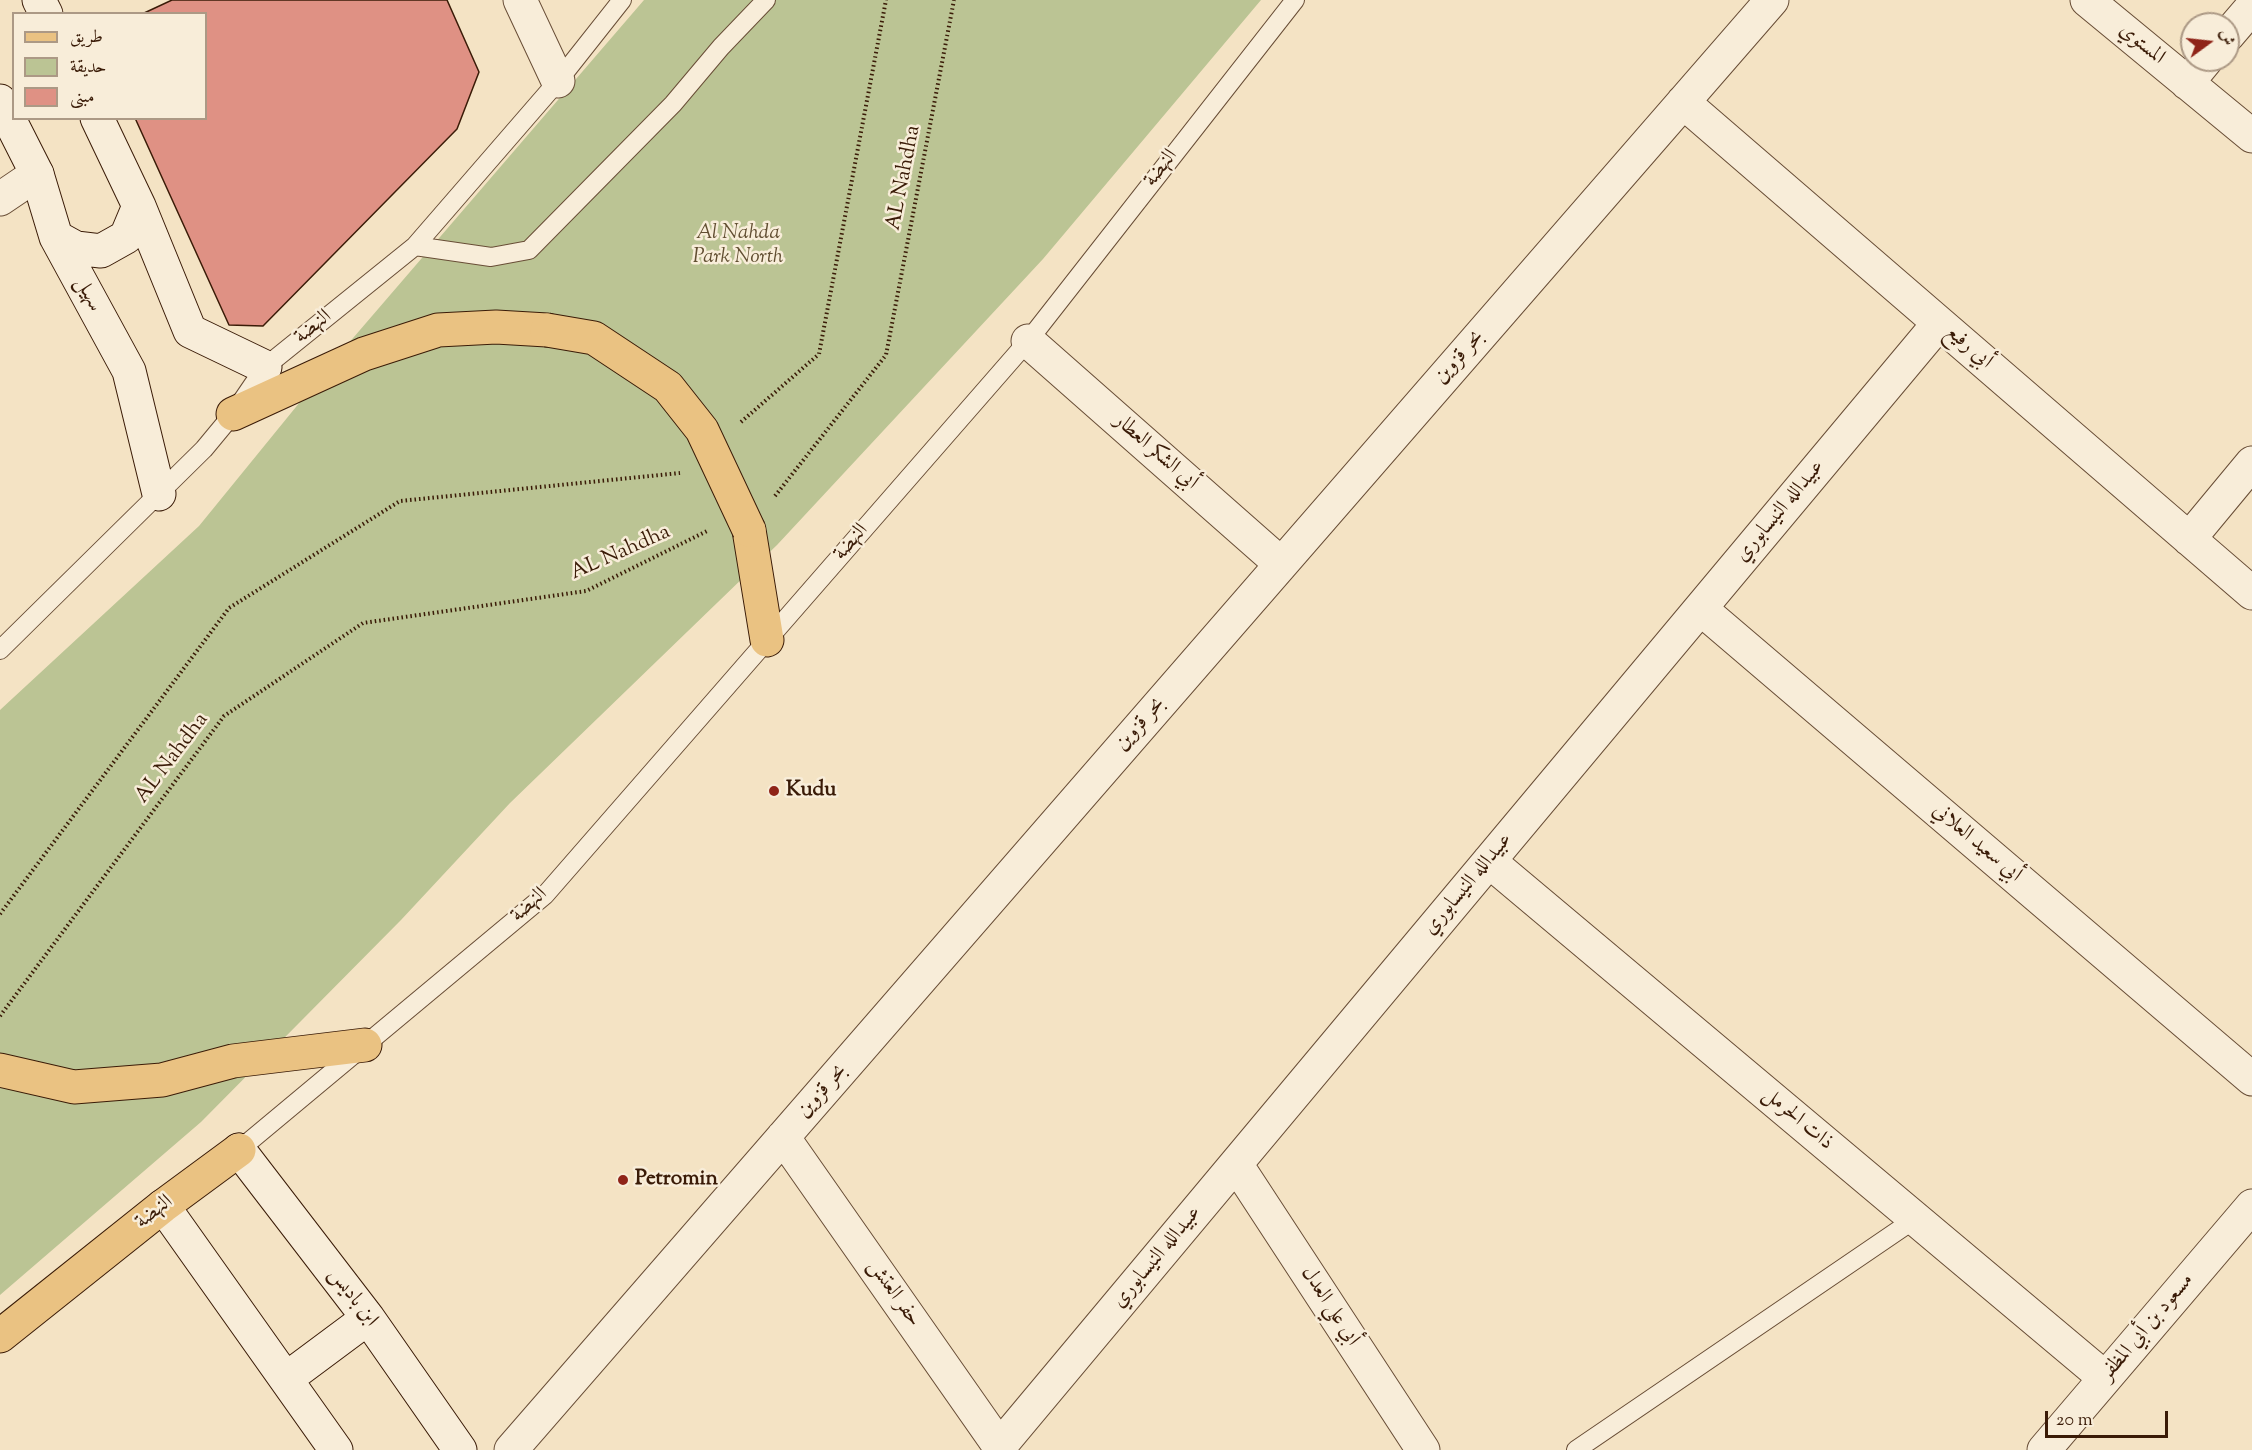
<!DOCTYPE html>
<html>
<head>
<meta charset="utf-8">
<style>
	body { margin:0 }
	#map { position:relative; width:2252px; height:1450px; overflow:hidden; background:#f4e3c4; font-family:"Sorts Mill Goudy",Amiri,serif }
	canvas { display:block }
	.legend { position:absolute; left:12px; top:12px; width:195px; height:108px; box-sizing:border-box; background:#f8edd9; border:2px solid #ac9985; margin:0; padding:8px 10px; list-style:none; font-size:18px; color:#3a1b07 }
	.legend li { display:flex; align-items:center; gap:12px; height:30px }
	.legend b { width:30px; border:2px solid #ac9985 }
	.north { position:absolute; left:2180px; top:12px; width:60px; height:60px; box-sizing:border-box; background:#f8edd9; border:2px solid #ac9985; border-radius:50%; rotate:75deg; font-size:16px; font-weight:700; line-height:24px; text-align:center; color:#3a1b07 }
	.north::after { content:''; display:block; margin:auto; width:21px; height:27px; background:#8f2418; clip-path:polygon(50% 0,100% 100%,50% 72%,0 100%) }
	.scale { position:absolute; left:2045px; top:1411px; width:123px; height:27px; box-sizing:border-box; border:3px solid #3a1b07; border-top:0; padding-left:8px; font-size:18px; line-height:21px; white-space:nowrap; color:#3a1b07; -webkit-text-stroke:4px #f8edd9; paint-order:stroke }
</style>
</head>
<body>
<div id="map">
<canvas width="2252" height="1450"></canvas>
<ul class="legend">
<li><b style="height:8px;background:#eac282"></b>طريق</li>
<li><b style="height:16px;background:#bbc494"></b>حديقة</li>
<li><b style="height:16px;background:#df9184"></b>مبنى</li>
</ul>
<div class="north">ش</div>
<div class="scale">20 m</div>
</div>
<script>
const ctx = document.querySelector('canvas').getContext('2d');
ctx.lineJoin = 'round';
function fillPath(path, color) {
  ctx.fillStyle = color;
  ctx.fill(path, 'evenodd');
}
function poly(rows) {
  const path = new Path2D();
  for (const r of rows) {
    path.moveTo(r[0], r[1]);
    for (let i = 2; i < r.length; i += 2) path.lineTo(r[i], r[i + 1]);
  }
  return path;
}
function trace(path, color, width, dash) {
  ctx.strokeStyle = color;
  ctx.lineWidth = width;
  ctx.lineCap = dash ? 'butt' : 'round';
  ctx.setLineDash(dash || []);
  ctx.stroke(path);
}
function write(font, color, halo, rows, align = 'center') {
  ctx.font = font + ' "Sorts Mill Goudy",Amiri,serif';
  ctx.lineWidth = 5;
  ctx.setLineDash([]);
  ctx.textBaseline = 'middle';
  ctx.strokeStyle = halo;
  ctx.fillStyle = color;
  for (const [text, x, y, turn = 0] of rows) {
    ctx.save();
    ctx.translate(x, y);
    ctx.rotate((+turn || 0) * Math.PI / 180);
    ctx.textAlign = isNaN(turn) ? turn : align;
    if (halo) ctx.strokeText(text, 0, 0);
    ctx.fillText(text, 0, 0);
    ctx.restore();
  }
}
fillPath(poly([
	[644,0,1261,0,1043,259,777,545,510,803,401,920,201,1122,0,1295,0,710,199,526,335,359]
]), '#bbc494');
const building = poly([
	[172,0,447,0,479,72,457,129,263,326,229,325,135,118,206,118,206,14,142,14,172,0]
]);
fillPath(building, '#df9184');
trace(building, '#3a1b07', 1.5);
const lane = poly([
	[415,246,491,257,529,250,673,104,721,47,766,0],
	[0,650,204,449,233,414,265,367,415,246,558,81,622,0],
	[239,1150,545,895,1028,341,1295,0],
	[1576,1450,1915,1219]
]);
const street = poly([
	[520,0,558,81],
	[2087,0,2252,136],
	[2228,35,2252,7],
	[2187,83,2206,60],
	[1683,102,2252,593],
	[0,199,37,174],
	[1028,341,1281,564],
	[2189,539,2252,463],
	[1701,609,2252,1079],
	[1489,861,2105,1378],
	[783,1137,1002,1450],
	[1236,1164,1423,1450],
	[1000,1446,1939,323],
	[511,1450,1772,0],
	[2044,1450,2252,1206]
]);
const secondary = poly([
	[39,0,46,14],
	[0,101,37,174,56,237,129,371,159,494],
	[97,118,139,206,190,331,265,367],
	[56,237,76,248,101,251,126,237,139,206],
	[239,1150,368,1318,460,1450],
	[163,1206,336,1450],
	[286,1379,368,1318]
]);
const primary = poly([
	[233,414,364,354,438,330,496,327,547,330],
	[749,530,767,640],
	[0,1070,74,1087,162,1080,233,1061,365,1045],
	[0,1336,163,1206,239,1150]
]);
trace(lane, '#684d36', 20);
trace(street, '#684d36', 35);
trace(secondary, '#3a1b07', 35);
trace(primary, '#3a1b07', 35);
trace(poly([
	[741,422,819,354,886,0],
	[775,496,886,355,954,0],
	[0,914,229,608,400,501,680,473],
	[0,1016,224,716,363,623,586,591,707,531]
]), '#3a1b07', 4, [1.5, 3]);
trace(lane, '#f8edd9', 18);
trace(street, '#f8edd9', 33);
trace(secondary, '#f8edd9', 33);
trace(primary, '#eac282', 33);
const primaryBridge = poly([
	[547,330,594,338,668,387,702,430,749,530]
]);
trace(primaryBridge, '#3a1b07', 35, []);
trace(primaryBridge, '#eac282', 33);
for (const [x, y, r, color] of [
	[774,791,6,"#8f2418"],
	[623,1180,6,"#8f2418"]
]) {
  const dot = new Path2D();
  dot.arc(x, y, r, 0, 2 * Math.PI);
  ctx.fillStyle = color;
  ctx.fill(dot);
  trace(dot, '#f8edd9', 2);
}
write('21px', '#3a1b07', '#f8edd9', [
	["المستوي",2141,45,39],
	["النهضة",1162,169,-52],
	["AL Nahdha",905,178,-79],
	["سهيل",87,295,62],
	["النهضة",314,328,-39],
	["أبي رفيع",1968,348,41],
	["بحر قزوين",1460,358,-49],
	["أبي الشكر العطار",1155,453,41],
	["عبيدالله النيسابوري",1781,512,-50],
	["النهضة",852,543,-49],
	["AL Nahdha",621,554,-24],
	["بحر قزوين",1141,725,-49],
	["AL Nahdha",173,759,-53],
	["أبي سعيد العلاني",1976,844,40],
	["عبيدالله النيسابوري",1469,885,-50],
	["النهضة",530,906,-42],
	["بحر قزوين",823,1092,-49],
	["ذات الحرمل",1797,1120,40],
	["النهضة",155,1213,-38],
	["عبيدالله النيسابوري",1158,1258,-50],
	["حفر العتش",893,1294,55],
	["ابن باديس",352,1298,53],
	["أبي علي العدل",1329,1307,57],
	["مسعود بن أبي المظفر",2148,1328,-50]
]);
write('italic 21px', '#614e31', '#f8edd9', [
	["Al Nahda",738,234],
	["Park North",738,258]
]);
write('bold 21px', '#3a1b07', '#f8edd9', [
	["Kudu",786,791],
	["Petromin",635,1180]
], 'left');
</script>
</body>
</html>
